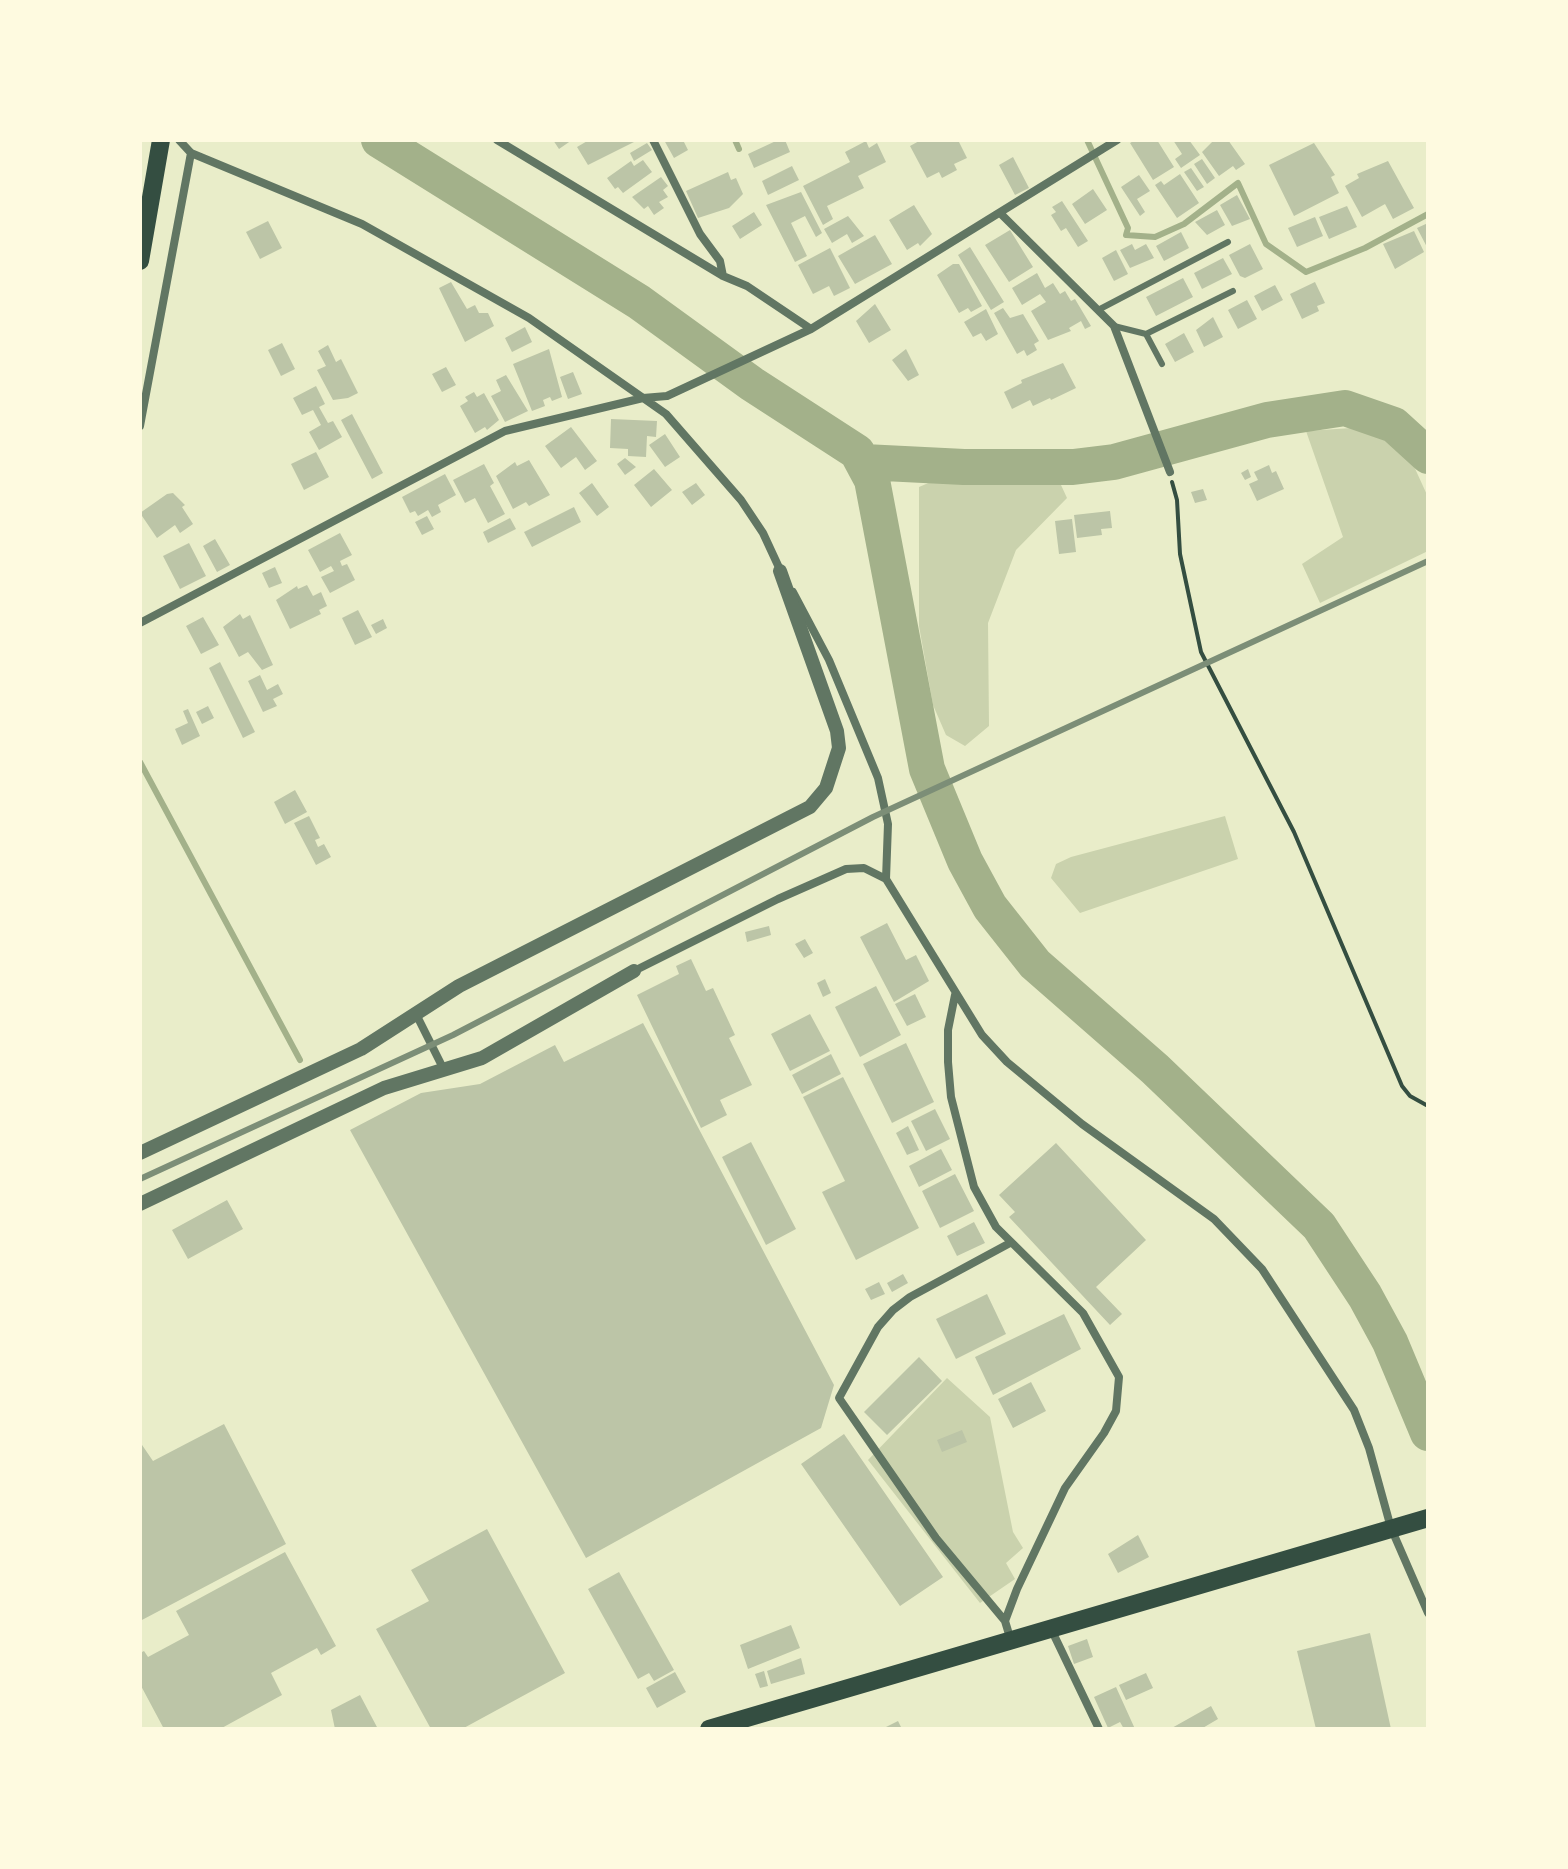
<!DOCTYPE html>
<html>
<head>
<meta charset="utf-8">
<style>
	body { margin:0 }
	#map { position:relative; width:1568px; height:1869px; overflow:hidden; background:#e9edc9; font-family:Barlow,sans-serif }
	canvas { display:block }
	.frame { position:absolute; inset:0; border:142px solid #fefae0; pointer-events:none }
</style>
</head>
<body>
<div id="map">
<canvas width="1568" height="1869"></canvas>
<div class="frame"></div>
</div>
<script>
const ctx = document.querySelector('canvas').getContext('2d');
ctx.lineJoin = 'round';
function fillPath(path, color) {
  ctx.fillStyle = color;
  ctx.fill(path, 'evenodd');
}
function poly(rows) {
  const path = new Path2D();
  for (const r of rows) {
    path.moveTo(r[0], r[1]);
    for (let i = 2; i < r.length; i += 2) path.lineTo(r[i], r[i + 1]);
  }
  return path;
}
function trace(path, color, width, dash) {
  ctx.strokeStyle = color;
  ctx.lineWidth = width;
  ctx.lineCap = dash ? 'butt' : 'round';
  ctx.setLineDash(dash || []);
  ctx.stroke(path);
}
fillPath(poly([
	[1367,427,1392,442,1412,462,1428,497,1428,551,1320,603,1302,564,1343,537,1306,431],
	[933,481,1061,485,1067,498,1016,550,988,623,989,726,965,746,946,735,933,705,919,626,919,487],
	[1225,816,1238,859,1080,913,1051,878,1056,864,1071,857],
	[947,1378,990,1417,1013,1532,1023,1548,1006,1563,1015,1579,980,1603,868,1460]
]), '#cad2ad');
trace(poly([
	[735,140,739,149],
	[1087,140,1128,228,1126,235,1155,237,1184,224,1238,183,1266,244,1306,272,1365,248,1428,214],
	[140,762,300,1060]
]), '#a3b18a', 6);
trace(poly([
	[379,140,639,302,752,384,857,452,872,480,927,769,965,861,990,907,1035,964,1155,1069,1319,1226,1365,1296,1390,1342,1428,1433],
	[864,462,964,467,1073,467,1114,462,1267,420,1345,408,1394,425,1428,456]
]), '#a3b18a', 36);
fillPath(poly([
	[553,140,572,140,559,149],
	[589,140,638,140,588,165,577,147],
	[664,140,683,140,688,150,674,158],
	[778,140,785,140,790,152,754,168,748,154],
	[921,140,958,140,967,158,954,164,957,170,942,178,939,172,927,178,910,146],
	[1135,140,1157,140,1174,167,1153,180,1130,143],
	[1173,140,1189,140,1200,155,1181,168,1175,159,1182,154],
	[1214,140,1228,140,1245,164,1236,170,1233,166,1219,176,1202,152],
	[866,141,869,148,877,143,886,162,858,176,864,188,827,206,833,219,823,225,803,186,850,162,845,152],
	[647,143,652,150,634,161,630,153],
	[1314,143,1335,175,1331,177,1339,193,1294,216,1269,165],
	[1013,157,1029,188,1015,195,999,165],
	[1202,159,1215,178,1207,184,1194,164],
	[643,160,652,172,623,193,618,187,615,189,607,178,631,161,634,166],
	[1388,161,1414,208,1393,219,1385,204,1362,217,1345,186,1359,178,1357,174],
	[792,166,799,180,768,195,762,181],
	[1191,168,1204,187,1197,191,1184,172],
	[728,172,731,180,736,178,743,194,729,208,698,218,686,191],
	[1180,174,1199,203,1177,218,1155,185,1161,181,1164,185],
	[1139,175,1150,191,1137,199,1145,212,1140,216,1121,187],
	[661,177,668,186,663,190,668,197,659,202,664,208,654,215,648,206,644,209,632,197],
	[1093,189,1107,210,1085,224,1072,204],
	[801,192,822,233,816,237,805,216,791,223,807,256,795,262,766,205],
	[1237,195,1250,219,1232,226,1220,205],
	[1062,201,1088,241,1078,247,1066,228,1061,231,1051,215,1056,212,1052,207],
	[914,205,932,234,920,246,918,243,907,250,889,220],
	[1347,206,1357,227,1329,239,1319,217],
	[1217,210,1225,225,1207,235,1195,222],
	[754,212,762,225,740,239,732,226],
	[848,216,864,236,852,243,847,234,832,243,824,229],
	[1315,217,1323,236,1297,247,1288,228],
	[268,221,282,248,260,259,246,232],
	[1428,223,1428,249,1417,228],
	[1010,230,1033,267,1009,282,985,245],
	[1414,231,1424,252,1395,269,1383,244],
	[1181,232,1189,248,1164,261,1156,246],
	[875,235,892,264,855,284,838,256],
	[1132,244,1135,250,1146,244,1154,258,1130,268,1120,250],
	[1250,244,1263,269,1245,278,1240,276,1229,255],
	[970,247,1004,302,991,310,958,255],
	[830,248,850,288,834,296,829,286,813,294,798,265],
	[1116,250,1128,274,1114,281,1102,258],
	[1223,258,1232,274,1202,289,1194,273],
	[953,264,959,264,982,306,971,312,968,308,959,313,937,275],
	[1037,273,1045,288,1053,283,1060,294,1065,291,1071,301,1075,299,1091,326,1085,329,1081,321,1069,328,1071,331,1048,340,1031,311,1046,302,1040,294,1022,305,1012,288],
	[1183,278,1193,297,1156,316,1146,297],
	[451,282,467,309,475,305,479,313,488,313,494,326,465,342,439,288],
	[1315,282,1325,303,1317,306,1319,311,1302,319,1290,294],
	[1275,285,1283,300,1262,311,1254,296],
	[1247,300,1257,319,1238,329,1228,310],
	[875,304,891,330,869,343,856,321],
	[1003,308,1010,318,1023,314,1039,341,1034,344,1037,350,1027,356,1024,350,1017,354,994,313],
	[986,309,998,334,986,341,981,333,973,337,964,322],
	[1213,317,1223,337,1204,347,1196,330],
	[525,327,532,342,512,352,505,338],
	[1184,333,1194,352,1175,362,1165,344],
	[282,343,295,369,281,376,268,350],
	[328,345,336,362,341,359,358,393,348,398,333,400,317,370,326,366,318,351],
	[549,349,562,397,552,401,550,397,543,400,545,406,532,411,513,364],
	[906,349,919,375,908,381,892,360],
	[1063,363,1076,388,1051,400,1050,398,1033,406,1030,400,1012,409,1004,392,1022,383,1021,380],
	[446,367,456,385,442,392,432,374],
	[573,372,582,394,568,399,560,377],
	[506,375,528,411,505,422,491,396,501,391,496,380],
	[316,386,325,404,319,407,328,423,333,421,342,437,319,450,309,432,321,425,313,410,302,415,293,398],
	[474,392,477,397,484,393,499,420,487,430,485,427,475,433,460,406,468,401,465,397],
	[352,414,383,473,372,479,341,420],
	[611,419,657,421,656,437,647,436,646,457,628,456,628,449,610,448],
	[571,427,597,461,585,470,576,457,561,468,545,446],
	[665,434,680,457,665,467,649,445],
	[316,452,329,477,304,490,291,464],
	[625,458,636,467,625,475,617,464],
	[529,460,550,495,529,506,526,502,513,509,496,476,515,462,517,466],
	[484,464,494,483,490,486,505,514,488,523,475,498,465,503,453,480],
	[1269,465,1272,473,1276,471,1284,489,1257,501,1249,484,1258,480,1254,472],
	[654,469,672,490,651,507,634,485],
	[1248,469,1251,477,1245,480,1241,473],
	[445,474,456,495,438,505,441,512,432,517,428,510,418,516,415,511,410,513,402,497],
	[592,483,609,507,597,516,579,493],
	[696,483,705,495,692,505,682,492],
	[1203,489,1207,500,1195,503,1191,492],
	[173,493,185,505,182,507,193,524,180,533,175,525,157,538,140,513,167,494],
	[574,507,581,522,532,547,524,532],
	[1110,511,1112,528,1101,529,1102,535,1077,538,1074,515],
	[427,516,434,529,422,535,415,522],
	[510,518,516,529,488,543,483,532],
	[1072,519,1076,552,1059,554,1055,521],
	[340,533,352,555,340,561,342,566,347,564,355,580,330,593,321,577,334,571,331,566,320,572,308,550],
	[215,539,230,565,217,572,203,546],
	[189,543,206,576,180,589,163,556],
	[275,567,282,583,269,588,262,573],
	[307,585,313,596,321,592,327,606,319,610,321,614,290,629,276,600,297,586,298,589],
	[358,610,372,637,355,645,342,618],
	[240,614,243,619,250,615,273,665,262,670,248,652,239,657,223,627],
	[203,617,219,645,201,654,186,626],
	[383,619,387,628,376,634,371,625],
	[220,662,255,732,243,738,209,668],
	[260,675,267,690,278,684,283,694,273,699,277,706,263,712,248,681],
	[208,706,214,718,202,724,196,712],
	[188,709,200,736,182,745,175,729,188,723,183,711],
	[295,790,307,812,285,824,274,802],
	[309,816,320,838,315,840,318,847,324,844,331,857,316,865,294,823],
	[887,923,906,960,916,955,929,981,894,1002,860,937],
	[769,926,771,935,747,942,745,932],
	[805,939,813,953,804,958,795,944],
	[691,959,706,991,713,988,735,1035,729,1038,752,1085,720,1100,727,1115,701,1128,637,995,679,974,676,966],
	[825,979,831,993,823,997,817,983],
	[876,986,901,1035,860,1057,835,1007],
	[915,994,926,1017,907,1026,895,1004],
	[810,1014,830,1051,790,1071,771,1034],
	[643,1023,834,1385,821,1428,586,1558,350,1130,421,1093,480,1084,555,1045,564,1062],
	[906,1043,934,1102,892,1123,863,1064],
	[831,1054,841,1074,802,1094,792,1075],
	[843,1077,919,1228,856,1260,822,1192,845,1181,803,1097],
	[935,1109,950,1139,926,1151,911,1121],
	[908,1126,919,1150,907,1155,896,1133],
	[751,1142,796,1229,766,1245,722,1157],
	[1056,1143,1146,1240,1096,1287,1122,1314,1110,1325,1009,1217,1015,1212,999,1195],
	[941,1149,952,1170,919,1187,909,1166],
	[955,1174,974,1211,940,1228,922,1191],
	[227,1200,243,1229,188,1259,172,1230],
	[974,1222,985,1243,957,1256,947,1236],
	[903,1274,908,1283,892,1292,887,1283],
	[879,1282,885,1294,871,1300,865,1289],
	[987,1294,1006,1334,956,1359,936,1319],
	[1064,1314,1081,1349,993,1395,975,1357],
	[919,1357,942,1381,887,1435,864,1412],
	[1031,1382,1046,1411,1013,1428,998,1399],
	[224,1424,286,1544,140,1621,140,1442,153,1461],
	[962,1430,967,1442,942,1452,937,1440],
	[844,1434,943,1577,900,1606,801,1464],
	[487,1529,565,1673,462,1729,431,1729,376,1629,429,1601,411,1570],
	[1138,1535,1149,1557,1118,1573,1108,1554],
	[285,1552,336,1646,321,1655,317,1648,271,1673,282,1695,220,1729,164,1729,140,1684,140,1653,144,1651,148,1657,189,1635,176,1611],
	[619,1572,674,1670,654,1681,649,1673,638,1679,588,1589],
	[791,1625,800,1648,748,1669,740,1645],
	[1370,1633,1391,1729,1316,1729,1297,1651],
	[1087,1639,1093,1657,1074,1664,1068,1646],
	[801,1658,805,1674,771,1684,767,1671],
	[764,1671,768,1686,760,1688,755,1674],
	[675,1672,686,1692,657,1708,646,1688],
	[1146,1673,1153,1688,1126,1700,1119,1685],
	[1116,1687,1135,1729,1124,1729,1120,1722,1108,1728,1094,1697],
	[360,1695,378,1729,335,1729,331,1710],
	[1211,1706,1218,1719,1201,1729,1170,1729],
	[898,1721,902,1729,882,1729]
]), '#bcc5a7');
trace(poly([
	[1172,482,1177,500,1180,554,1201,652,1294,832,1402,1086,1410,1096,1428,1106]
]), '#344e41', 4);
trace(poly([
	[1100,309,1228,242],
	[1114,326,1146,334,1233,291],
	[1146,334,1162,364]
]), '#617663', 6);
trace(poly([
	[179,140,191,153,362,224,529,318,666,414,741,500,763,533,782,574],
	[497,140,723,276,747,286,811,329],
	[653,140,700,234,720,261,723,276],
	[1001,214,1114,326,1170,472],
	[140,426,191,153],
	[793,592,829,660,878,778,888,824,886,879],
	[140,623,505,431,643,398,667,396,811,329,1117,140],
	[634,971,778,899,846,869,864,868,886,879,982,1035,1007,1062,1082,1124,1214,1219,1262,1269,1354,1410,1369,1448,1391,1528,1428,1613],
	[955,995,948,1030,948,1062,951,1097,974,1187,996,1227,1083,1313,1119,1377,1116,1411,1104,1433,1065,1488,1017,1589,1005,1621,1011,1641],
	[416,1014,444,1070],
	[1005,1621,936,1538,839,1398,878,1327,893,1310,910,1297,1010,1243],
	[1052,1631,1099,1729]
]), '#617663', 8);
trace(poly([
	[140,1153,361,1049,459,986,810,807,826,788,839,748,837,731,780,571],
	[140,1204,384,1088,482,1058,634,971]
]), '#617663', 14);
trace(poly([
	[140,261,161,140],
	[709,1729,1428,1518]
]), '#344e41', 18);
trace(poly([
	[140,1179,453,1035,873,817,1428,561]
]), '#7c8e77', 6);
</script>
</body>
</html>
